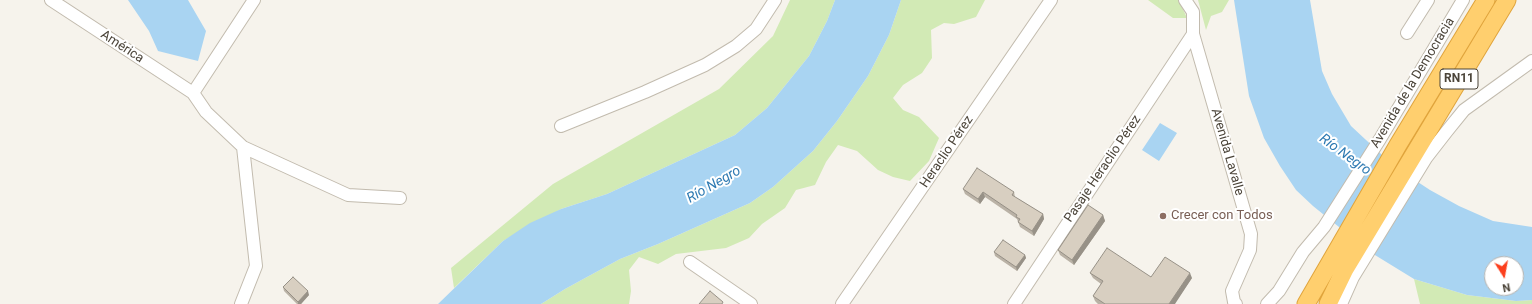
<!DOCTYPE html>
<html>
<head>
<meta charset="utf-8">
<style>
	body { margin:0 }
	#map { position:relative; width:1532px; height:304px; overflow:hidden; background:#f6f3ec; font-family:Roboto,sans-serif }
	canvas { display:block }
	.north { position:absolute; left:1484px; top:256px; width:40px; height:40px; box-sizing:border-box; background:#fff; border:1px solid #b7b4b0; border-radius:50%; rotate:169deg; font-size:11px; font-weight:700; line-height:16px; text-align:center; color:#4b4439 }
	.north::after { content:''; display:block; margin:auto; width:14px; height:18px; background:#fc3f1d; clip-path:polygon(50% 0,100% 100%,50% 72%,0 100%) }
</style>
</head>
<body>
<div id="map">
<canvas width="1532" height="304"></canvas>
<div class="north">N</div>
</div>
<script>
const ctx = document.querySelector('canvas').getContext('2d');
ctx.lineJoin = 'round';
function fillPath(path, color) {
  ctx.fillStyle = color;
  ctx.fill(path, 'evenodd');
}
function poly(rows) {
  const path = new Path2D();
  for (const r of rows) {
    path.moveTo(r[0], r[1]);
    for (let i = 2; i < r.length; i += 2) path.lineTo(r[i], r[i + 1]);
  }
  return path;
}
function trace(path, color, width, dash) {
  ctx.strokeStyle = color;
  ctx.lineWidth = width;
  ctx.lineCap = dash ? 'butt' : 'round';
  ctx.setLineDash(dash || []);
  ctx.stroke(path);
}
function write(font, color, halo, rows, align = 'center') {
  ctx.font = font + ' Roboto,sans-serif';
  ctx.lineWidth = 4;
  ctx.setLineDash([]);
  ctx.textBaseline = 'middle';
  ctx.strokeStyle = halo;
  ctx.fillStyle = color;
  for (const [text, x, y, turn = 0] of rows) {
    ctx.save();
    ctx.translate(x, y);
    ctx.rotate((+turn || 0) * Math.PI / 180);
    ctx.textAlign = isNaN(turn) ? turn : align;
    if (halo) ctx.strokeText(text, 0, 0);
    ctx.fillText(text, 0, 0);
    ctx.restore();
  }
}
fillPath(poly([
	[790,0,835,0,827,21,809,56,767,108,735,135,607,194,561,209,503,241,454,288,451,268,553,184,719,89,773,36],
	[901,0,985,0,976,17,954,24,944,23,931,30,932,58,922,73,903,85,893,98,903,110,919,117,939,138,929,161,910,181,893,177,878,170,857,151,838,145,826,162,815,185,796,190,785,208,762,224,749,238,726,248,676,254,658,264,639,257,629,270,631,291,629,304,541,304,565,289,620,259,658,244,750,203,773,187,813,151,837,121,868,76,889,35],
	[1148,0,1182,0,1181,5,1187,18,1173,18],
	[1198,0,1229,0,1222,12,1211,16,1206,30],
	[1414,279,1467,295,1516,301,1532,300,1532,304,1420,304]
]), '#d2eab5');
fillPath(poly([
	[128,0,188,0,206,31,198,61,158,51,149,31],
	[835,0,901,0,889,35,868,76,837,121,813,151,773,187,750,203,658,244,620,259,565,289,541,304,438,304,503,241,530,223,561,209,607,194,735,135,767,108,809,56,827,21],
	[1234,0,1310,0,1322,71,1332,94,1351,126,1395,167,1430,190,1459,206,1493,221,1532,227,1532,300,1516,301,1467,295,1414,279,1370,252,1313,206,1296,190,1280,166,1264,138,1249,96],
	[1492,264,1516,264,1516,288,1492,288],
	[1160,123,1177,133,1159,161,1142,150]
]), '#a9d4f2');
const minor = poly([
	[51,0,193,93,206,112,243,147,256,266,241,304],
	[1185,0,1193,12,1193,34,1251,234,1250,250,1232,291,1234,302,1236,304],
	[1407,33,1428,0],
	[193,93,254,0],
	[561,126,645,92,705,65,736,46,756,29,775,0],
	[243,147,348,195,400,198],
	[690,262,751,304],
	[842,304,1051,0],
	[1014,304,1193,34],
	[1267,304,1279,291,1303,252,1324,227,1380,139,1463,0],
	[1341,304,1353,277,1426,158,1447,131,1464,110,1532,61]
]);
const highway = poly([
	[1306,304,1398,145,1486,0],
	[1328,304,1345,269,1507,0]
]);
trace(minor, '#c2bbae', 14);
trace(highway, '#e0a43c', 19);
trace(minor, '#fff', 12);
trace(highway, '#ffcf6e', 17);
fillPath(poly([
	[963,189,1014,192,1015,197,1043,214,1044,219,1034,236,1020,227,1017,219,985,197,980,204,965,194],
	[1103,215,1105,221,1074,265,1060,255,1058,250],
	[994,252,1025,255,1026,258,1017,271,995,256],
	[1090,273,1151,277,1192,278,1174,304,1098,304,1095,301,1093,296,1101,284,1093,278],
	[283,287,309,295,301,304,297,304,284,291]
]), '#bab2a6');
fillPath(poly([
	[983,192,985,197,980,204,978,199],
	[1043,214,1044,219,1034,236,1032,231],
	[1103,215,1105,221,1074,265,1072,260],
	[1025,255,1026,258,1017,271,1016,267],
	[1190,273,1192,278,1175,304,1169,304],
	[308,291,309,295,301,304,298,304,298,302]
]), '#979187');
const building = poly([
	[977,168,1014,192,1012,195,1043,214,1032,231,1018,222,1020,219,1016,217,1017,215,983,192,978,199,963,189,977,168],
	[1088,205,1103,215,1072,260,1058,250,1088,205],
	[1003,240,1025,255,1016,267,994,252,1003,240],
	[1107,248,1151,277,1165,257,1190,273,1169,304,1105,304,1093,296,1103,281,1090,273,1107,248],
	[293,277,308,291,298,302,283,287,293,277],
	[710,291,723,302,722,304,699,304,710,291]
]);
fillPath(building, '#d8cfc1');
trace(building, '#979187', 1);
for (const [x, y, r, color] of [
	[1163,216,4,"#8d6e63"]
]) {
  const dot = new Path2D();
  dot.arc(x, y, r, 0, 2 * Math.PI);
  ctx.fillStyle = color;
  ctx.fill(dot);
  trace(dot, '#fff', 1.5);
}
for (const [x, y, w] of [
	[1459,79,38]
]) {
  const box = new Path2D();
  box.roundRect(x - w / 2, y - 10, w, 20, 3);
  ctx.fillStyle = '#fff';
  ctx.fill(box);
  trace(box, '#4b4439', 1);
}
write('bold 12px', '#4b4439', null, [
	["RN11",1459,79]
]);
write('13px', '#4b4439', '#fff', [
	["América",122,47,33],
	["Avenida de la Democracia",1413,83,-59],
	["Heraclio Pérez",947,152,-56],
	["Avenida Lavalle",1227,152,74],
	["Pasaje Heraclio Pérez",1103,169,-56]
]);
write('13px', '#785e54', '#fff', [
	["Crecer con Todos",1171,216]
], 'left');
write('italic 14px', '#2e7ab2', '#fff', [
	["Río Negro",1345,155,36],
	["Río Negro",714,185,-30]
]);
</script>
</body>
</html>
